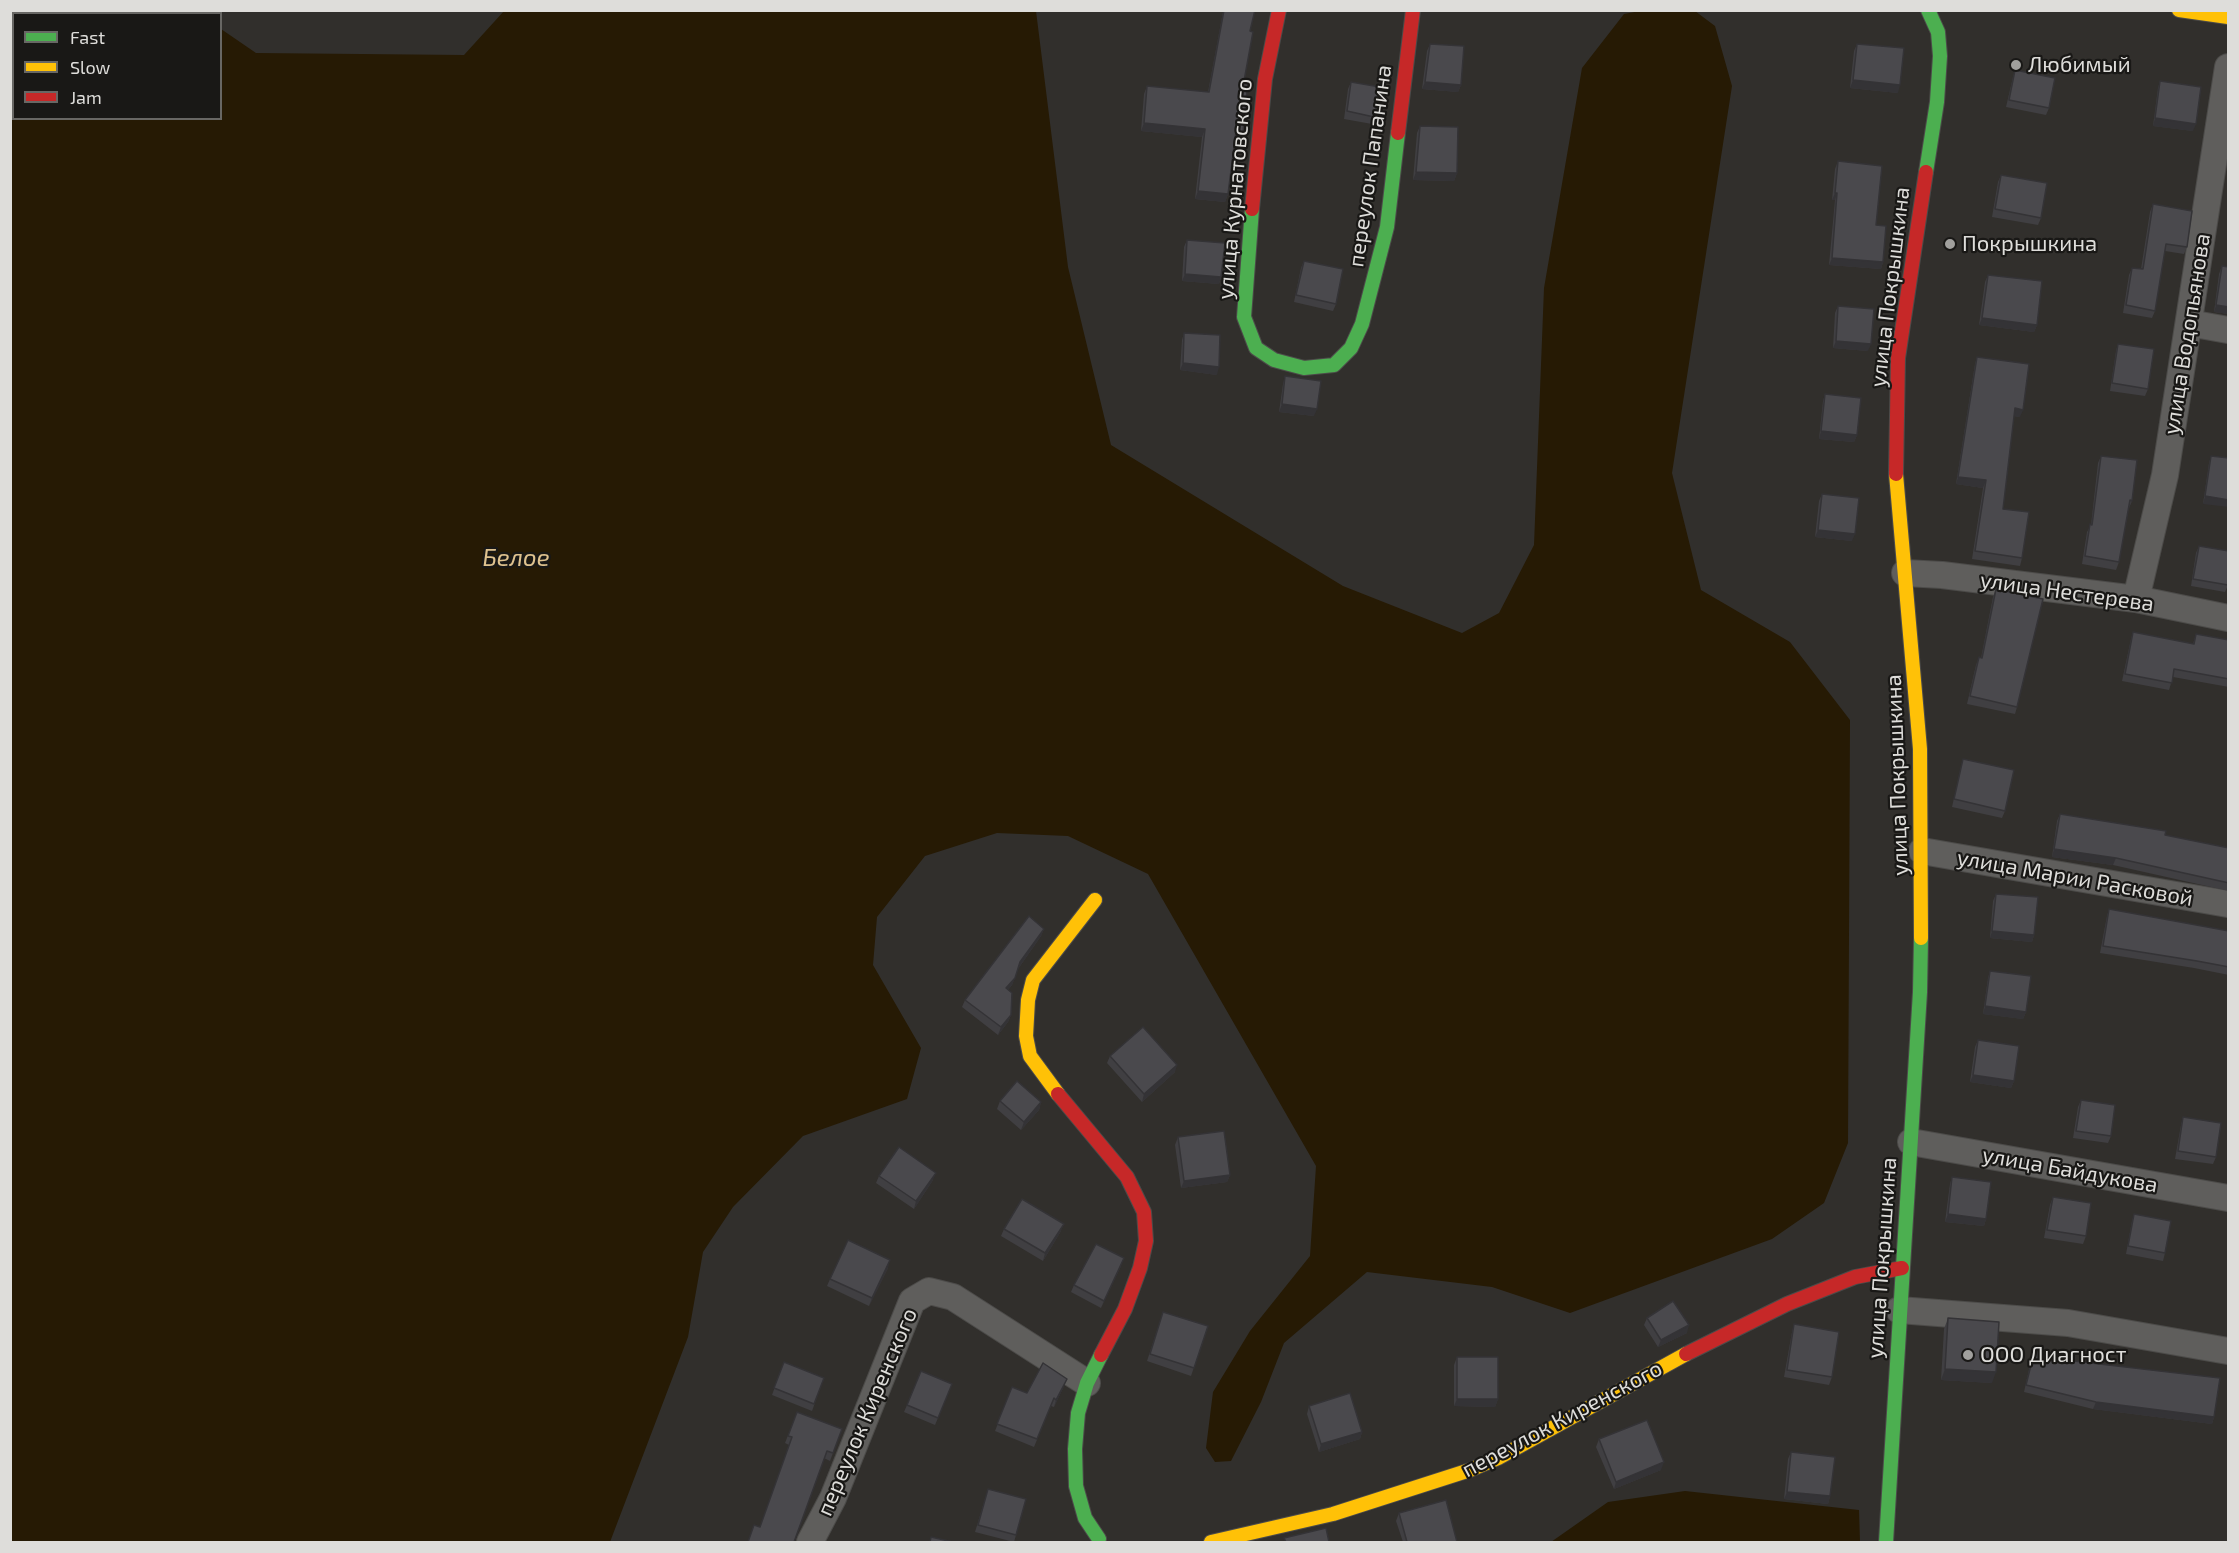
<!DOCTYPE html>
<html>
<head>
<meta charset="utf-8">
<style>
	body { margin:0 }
	#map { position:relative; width:2239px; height:1553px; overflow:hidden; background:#312f2c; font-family:"Exo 2",sans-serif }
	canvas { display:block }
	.frame { position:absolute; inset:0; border:12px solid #deddda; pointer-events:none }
	.legend { position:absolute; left:12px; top:12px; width:210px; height:108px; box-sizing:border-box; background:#191816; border:2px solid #686764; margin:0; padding:8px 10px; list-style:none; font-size:18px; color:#deddda }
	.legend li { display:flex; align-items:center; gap:12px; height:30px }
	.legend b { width:30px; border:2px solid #686764 }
</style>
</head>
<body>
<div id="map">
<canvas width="2239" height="1553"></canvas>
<div class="frame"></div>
<ul class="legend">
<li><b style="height:8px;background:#4caf50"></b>Fast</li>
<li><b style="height:8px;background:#ffc107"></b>Slow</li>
<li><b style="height:8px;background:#c62828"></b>Jam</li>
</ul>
</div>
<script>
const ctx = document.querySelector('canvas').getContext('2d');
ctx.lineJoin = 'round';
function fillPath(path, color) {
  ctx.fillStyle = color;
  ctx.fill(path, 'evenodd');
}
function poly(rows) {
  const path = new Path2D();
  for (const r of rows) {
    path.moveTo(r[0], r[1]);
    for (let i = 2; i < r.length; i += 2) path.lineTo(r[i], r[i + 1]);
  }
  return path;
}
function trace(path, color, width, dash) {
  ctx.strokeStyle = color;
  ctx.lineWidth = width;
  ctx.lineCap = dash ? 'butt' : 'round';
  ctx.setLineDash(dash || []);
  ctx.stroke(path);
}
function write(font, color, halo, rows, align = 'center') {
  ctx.font = font + ' "Exo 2",sans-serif';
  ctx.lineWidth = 4.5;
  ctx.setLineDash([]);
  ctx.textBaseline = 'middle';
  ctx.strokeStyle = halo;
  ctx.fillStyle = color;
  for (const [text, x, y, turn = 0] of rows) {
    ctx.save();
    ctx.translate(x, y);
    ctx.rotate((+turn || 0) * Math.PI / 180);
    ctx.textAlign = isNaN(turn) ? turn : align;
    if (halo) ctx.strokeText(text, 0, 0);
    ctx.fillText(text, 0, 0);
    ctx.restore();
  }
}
fillPath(poly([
	[23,10,192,10,197,13,22,13],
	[1640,11,1695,11,1715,26,1732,86,1672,473,1701,590,1790,642,1850,720,1848,1143,1824,1203,1772,1239,1570,1313,1492,1287,1367,1272,1284,1343,1261,1402,1231,1461,1215,1462,1206,1448,1213,1392,1250,1331,1310,1256,1316,1166,1148,874,1068,836,997,833,925,856,877,917,873,965,921,1048,907,1099,803,1136,733,1207,703,1252,688,1337,610,1542,11,1542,10,37,13,31,14,118,220,118,221,29,256,53,464,55,504,11,1036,11,1068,267,1111,445,1343,586,1462,633,1499,613,1534,545,1544,288,1582,68,1624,14],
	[1685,1491,1859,1510,1860,1542,1551,1542,1608,1502]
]), '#261a04');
const street = poly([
	[2189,323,2228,330],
	[1905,573,1942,575,2136,599,2228,618],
	[2136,599,2165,475,2228,67],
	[1922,851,2228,904],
	[1911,1142,2228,1198],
	[1899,1310,2068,1323,2228,1351],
	[810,1542,833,1498,912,1301,929,1291,953,1297,1087,1383]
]);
const fast = poly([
	[1926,172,1937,102,1940,56,1938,32,1928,10],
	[1252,209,1244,317,1256,348,1274,360,1304,368,1334,365,1351,348,1362,324,1387,227,1398,133],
	[1099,1539,1085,1518,1076,1486,1075,1449,1078,1413,1087,1383,1101,1355],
	[1886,1542,1920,992,1921,938]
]);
const slow = poly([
	[2179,10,2228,17],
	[1896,474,1920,749,1921,938],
	[1058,1094,1030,1056,1026,1036,1028,1000,1033,980,1095,900],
	[1211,1542,1333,1514,1470,1470,1498,1458,1686,1354]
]);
const jam = poly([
	[1398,133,1413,10],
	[1252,209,1265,79,1279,10],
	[1896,474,1898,358,1926,172],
	[1058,1094,1127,1177,1144,1212,1146,1241,1140,1268,1125,1309,1101,1355],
	[1686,1354,1787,1304,1855,1277,1902,1268]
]);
trace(street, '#4c4b49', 28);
trace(fast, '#4c4b49', 16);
trace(slow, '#4c4b49', 16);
trace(jam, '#4c4b49', 16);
trace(street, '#5f5e5c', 26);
trace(fast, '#4caf50', 14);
trace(slow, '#ffc107', 14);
trace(jam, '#c62828', 14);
fillPath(poly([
	[1216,10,1255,10,1250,31,1244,81,1240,140,1235,140,1228,194,1225,202,1195,199,1202,137,1141,131,1144,94,1147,86,1208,92,1223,12],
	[1430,44,1461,85,1458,92,1422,89,1427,51],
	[1857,44,1898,93,1850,88,1854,51],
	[2015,70,2049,108,2046,115,2006,107,2013,77],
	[2160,81,2193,131,2153,126,2158,88],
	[1351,82,1374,117,1372,124,1344,119,1348,89],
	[1420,126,1457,173,1454,181,1413,180,1417,133],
	[1838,161,1876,225,1883,262,1881,269,1829,265,1835,200,1832,200,1835,169],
	[2001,175,2041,218,2038,225,1992,217,1998,182],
	[2153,204,2187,247,2184,254,2165,251,2155,311,2152,318,2123,313,2129,275,2132,268,2141,269,2150,212],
	[1187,240,1221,277,1219,284,1182,281,1184,247],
	[1304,261,1336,304,1333,311,1294,302,1301,268],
	[2222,266,2229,267,2229,314,2214,312,2219,274],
	[1988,275,2037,325,2034,332,1979,325,1985,282],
	[1838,306,1868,351,1833,348,1835,313],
	[1184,333,1217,375,1180,370,1182,340],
	[2118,344,2148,389,2145,396,2110,391,2116,351],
	[1977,357,2020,417,2014,416,2003,509,2022,558,2020,566,1972,559,1983,488,1956,484,1975,364],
	[1285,376,1314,416,1279,412,1283,384],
	[1825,394,1857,435,1854,442,1819,439,1823,401],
	[2101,456,2132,501,2129,508,2128,508,2119,562,2116,570,2082,564,2087,532,2091,525,2098,463],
	[2211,456,2229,458,2203,504,2209,463],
	[1822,494,1852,541,1815,537,1819,501],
	[2199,546,2229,583,2225,592,2191,586,2196,553],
	[1996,589,2017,707,2015,714,1967,704,1976,665,1979,657,1981,658,1993,597],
	[2133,632,2193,644,2196,634,2229,640,2229,687,2173,677,2169,690,2122,681,2131,639],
	[1963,759,2005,811,2002,818,1952,807,1961,766],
	[2060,814,2229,848,2229,891,2113,865,2052,857,2057,821],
	[1996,894,2034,935,2032,942,1990,938,1993,901],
	[2109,909,2229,931,2229,975,2194,968,2100,953,2107,916],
	[1044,929,1041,936,1018,969,1012,985,1008,990,1011,1015,1008,1022,998,1035,962,1007,965,1000],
	[1990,971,2026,1012,2023,1019,1983,1014,1988,978],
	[1978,1040,2014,1081,2011,1088,1970,1082,1975,1047],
	[1110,1056,1175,1072,1142,1102,1107,1063],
	[2081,1100,2111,1136,2108,1143,2073,1138,2078,1107],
	[1000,1101,1041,1102,1039,1110,1021,1130,997,1109],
	[2183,1117,2216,1157,2213,1164,2175,1159,2181,1125],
	[1178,1137,1230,1175,1227,1182,1181,1188,1175,1145],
	[879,1176,933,1180,914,1209,876,1183],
	[1952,1177,1986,1219,1984,1226,1945,1222,1950,1184],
	[2053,1197,2086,1236,2083,1244,2044,1238,2050,1205],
	[2134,1214,2165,1253,2163,1261,2126,1254,2132,1221],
	[1004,1229,1061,1231,1043,1261,1001,1236],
	[1121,1266,1101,1308,1071,1292,1074,1285],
	[888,1268,869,1306,827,1286,830,1279],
	[1163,1312,1208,1326,1191,1376,1147,1361],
	[1647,1318,1687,1333,1658,1347,1644,1325],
	[1948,1318,1992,1383,1941,1380,1944,1329],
	[1794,1324,1832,1377,1829,1385,1784,1377,1792,1332],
	[2035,1349,2074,1361,2214,1417,2212,1424,2093,1409,2024,1392,2032,1356],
	[1457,1357,1498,1399,1495,1407,1454,1406,1454,1365],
	[784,1362,824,1378,812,1411,772,1395],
	[1064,1386,1054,1407,1051,1406,1034,1447,995,1431,1012,1387,1027,1393],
	[949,1392,935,1425,904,1412,907,1405],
	[1309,1406,1362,1432,1360,1439,1319,1452,1307,1414],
	[797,1412,842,1429,830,1461,824,1458,760,1527,789,1445,785,1443],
	[1599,1439,1661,1470,1614,1489,1596,1447],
	[1791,1452,1830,1496,1828,1504,1784,1499,1788,1459],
	[988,1489,1016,1535,1014,1542,975,1532],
	[1399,1513,1457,1542,1403,1542,1396,1521]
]), '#403f42');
fillPath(poly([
	[1853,80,1900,85,1898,93,1850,88],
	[1425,82,1461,85,1458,92,1422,89],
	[2155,118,2196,124,2193,131,2153,126],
	[1144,123,1205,129,1202,137,1141,131],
	[1236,131,1243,132,1240,140,1233,139],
	[1416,172,1457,173,1454,181,1413,180],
	[1198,191,1228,194,1225,202,1195,199],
	[1835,193,1837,193,1835,200,1832,200],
	[1832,258,1883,262,1881,269,1829,265],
	[1185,274,1221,277,1219,284,1182,281],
	[2216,305,2229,307,2229,314,2214,312],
	[1982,318,2037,325,2034,332,1979,325],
	[1836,341,1871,344,1868,351,1833,348],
	[1183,363,1219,367,1217,375,1180,370],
	[1282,404,1317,409,1314,416,1279,412],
	[2015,408,2023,410,2020,417,2012,416],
	[1821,431,1857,435,1854,442,1819,439],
	[1958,477,1986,480,1983,488,1956,484],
	[2205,496,2229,500,2229,507,2203,504],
	[1818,530,1855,534,1852,541,1815,537],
	[2054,849,2116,858,2113,865,2052,857],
	[1044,929,1041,936,1018,969,1020,962],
	[1992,931,2034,935,2032,942,1990,938],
	[1015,978,1012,985,1003,996,1006,988],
	[1985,1006,2026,1012,2023,1019,1983,1014],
	[1011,1015,1008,1022,998,1035,1001,1027],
	[1177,1065,1175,1072,1142,1102,1144,1094],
	[1973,1075,2014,1081,2011,1088,1970,1082],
	[1041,1102,1039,1110,1021,1130,1024,1122],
	[936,1173,933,1180,914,1209,916,1201],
	[1230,1175,1227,1182,1181,1188,1184,1181],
	[1948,1214,1986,1219,1984,1226,1945,1222],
	[1064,1224,1061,1231,1043,1261,1045,1253],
	[1124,1258,1121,1266,1101,1308,1104,1301],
	[890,1260,888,1268,869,1306,872,1298],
	[1689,1325,1687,1333,1658,1347,1661,1340],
	[1945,1369,1996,1372,1992,1383,1941,1380],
	[1067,1379,1064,1386,1054,1407,1056,1400],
	[1457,1399,1498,1399,1495,1407,1454,1406],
	[2096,1402,2214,1417,2212,1424,2093,1409],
	[1362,1432,1360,1439,1319,1452,1321,1444],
	[1664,1462,1661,1470,1614,1489,1616,1482],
	[1787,1492,1830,1496,1828,1504,1784,1499]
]), '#343336');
const building = poly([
	[1224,10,1255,10,1250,31,1253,32,1244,81,1248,81,1243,132,1236,131,1228,194,1198,191,1205,129,1144,123,1147,86,1209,92,1224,10],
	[1430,44,1464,46,1461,85,1425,82,1430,44],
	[1857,44,1904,48,1900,85,1853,80,1857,44],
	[2015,70,2055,78,2049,108,2009,100,2015,70],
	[2160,81,2201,87,2196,124,2155,118,2160,81],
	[1351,82,1380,87,1374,117,1347,111,1351,82],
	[1420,126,1458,127,1457,173,1416,172,1420,126],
	[1838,161,1882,166,1876,225,1886,226,1883,262,1832,258,1837,193,1835,193,1838,161],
	[2001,175,2047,183,2041,218,1995,209,2001,175],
	[2153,204,2192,211,2187,247,2166,244,2155,311,2126,305,2132,268,2143,269,2153,204],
	[1187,240,1225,243,1221,277,1185,274,1187,240],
	[1304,261,1343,269,1336,304,1296,295,1304,261],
	[2222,266,2229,267,2229,307,2216,305,2222,266],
	[1988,275,2042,281,2037,325,1982,318,1988,275],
	[1838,306,1874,309,1871,344,1836,341,1838,306],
	[1184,333,1220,335,1219,367,1183,363,1184,333],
	[2118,344,2154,349,2148,389,2112,383,2118,344],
	[1977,357,2029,364,2023,410,2015,408,2003,509,2029,512,2022,558,1975,551,1986,480,1958,477,1977,357],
	[1285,376,1321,381,1317,409,1282,404,1285,376],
	[1825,394,1861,398,1857,435,1821,431,1825,394],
	[2101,456,2137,460,2132,501,2130,500,2119,562,2085,556,2090,524,2092,525,2101,456],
	[2211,456,2229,458,2229,500,2205,496,2211,456],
	[1822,494,1859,498,1855,534,1818,530,1822,494],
	[2199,546,2229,551,2228,585,2193,579,2199,546],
	[1996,589,2043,599,2017,707,1970,696,1979,657,1982,658,1996,589],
	[2133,632,2194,644,2196,634,2229,640,2229,679,2174,669,2172,683,2125,674,2133,632],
	[1963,759,2014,770,2005,811,1954,799,1963,759],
	[2060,814,2166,831,2165,835,2229,848,2229,883,2116,858,2054,849,2060,814],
	[1996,894,2038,897,2034,935,1992,931,1996,894],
	[2109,909,2229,931,2229,967,2197,961,2103,946,2109,909],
	[1029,916,1044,929,1020,962,1015,978,1006,988,1012,993,1011,1015,1001,1027,965,1000,1029,916],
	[1990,971,2031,976,2026,1012,1985,1006,1990,971],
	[1143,1027,1177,1065,1144,1094,1110,1056,1143,1027],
	[1978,1040,2019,1046,2014,1081,1973,1075,1978,1040],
	[1017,1081,1041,1102,1024,1122,1000,1101,1017,1081],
	[2081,1100,2115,1105,2111,1136,2076,1131,2081,1100],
	[2183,1117,2221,1123,2216,1157,2178,1151,2183,1117],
	[1224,1131,1230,1175,1184,1181,1178,1137,1224,1131],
	[899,1147,936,1173,916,1201,879,1176,899,1147],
	[1952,1177,1991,1182,1986,1219,1948,1214,1952,1177],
	[2053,1197,2091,1203,2086,1236,2047,1230,2053,1197],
	[1022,1199,1064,1224,1045,1253,1004,1229,1022,1199],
	[2134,1214,2171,1221,2165,1253,2128,1246,2134,1214],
	[848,1240,890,1260,872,1298,830,1279,848,1240],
	[1096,1244,1124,1258,1104,1301,1074,1285,1096,1244],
	[1673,1301,1689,1325,1661,1340,1647,1318,1673,1301],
	[1163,1312,1208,1326,1194,1368,1150,1354,1163,1312],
	[1948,1318,1999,1322,1996,1372,1945,1369,1948,1318],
	[1794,1324,1839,1332,1832,1377,1787,1370,1794,1324],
	[2035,1349,2075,1358,2074,1361,2220,1378,2214,1417,2096,1402,2026,1385,2035,1349],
	[1457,1357,1498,1357,1498,1399,1457,1399,1457,1357],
	[784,1362,824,1378,814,1404,774,1388,784,1362],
	[1043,1363,1067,1379,1056,1400,1054,1398,1037,1439,997,1424,1012,1387,1027,1393,1043,1363],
	[921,1371,952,1384,938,1418,907,1405,921,1371],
	[1350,1393,1362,1432,1321,1444,1309,1406,1350,1393],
	[797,1412,842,1429,833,1453,827,1451,794,1542,748,1542,754,1525,760,1527,792,1437,788,1436,797,1412],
	[1647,1420,1664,1462,1616,1482,1599,1439,1647,1420],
	[1791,1452,1835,1457,1830,1496,1787,1492,1791,1452],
	[988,1489,1026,1499,1016,1535,978,1525,988,1489],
	[1446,1500,1457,1542,1407,1542,1399,1513,1446,1500],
	[1326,1528,1329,1542,1286,1542,1284,1538,1326,1528],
	[931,1537,953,1542,930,1542,931,1537]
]);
fillPath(building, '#4a494d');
trace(building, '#343336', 1.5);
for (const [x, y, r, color] of [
	[2016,65,6,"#a1a09d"],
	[1950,244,6,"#a1a09d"],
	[1968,1355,6,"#a1a09d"]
]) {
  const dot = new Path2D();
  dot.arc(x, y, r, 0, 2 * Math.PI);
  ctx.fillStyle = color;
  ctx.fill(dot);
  trace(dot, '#191816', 2);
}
write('22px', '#deddda', '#191816', [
	["Любимый",2028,65],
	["Покрышкина",1962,244],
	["ООО Диагност",1980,1355]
], 'left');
write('22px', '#deddda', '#191816', [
	["переулок Папанина",1370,166,-82],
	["улица Курнатовского",1235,189,-85],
	["улица Покрышкина",1890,287,-83],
	["улица Водопьянова",2187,334,-81],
	["улица Нестерева",2067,592,8],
	["улица Покрышкина",1897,775,-92],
	["улица Марии Расковой",2075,878,10],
	["улица Байдукова",2070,1170,10],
	["улица Покрышкина",1882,1258,-86],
	["переулок Киренского",867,1412,-67],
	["переулок Киренского",1562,1419,-28]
]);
write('italic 24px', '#dfc28e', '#191816', [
	["Белое",516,558]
]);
</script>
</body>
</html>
